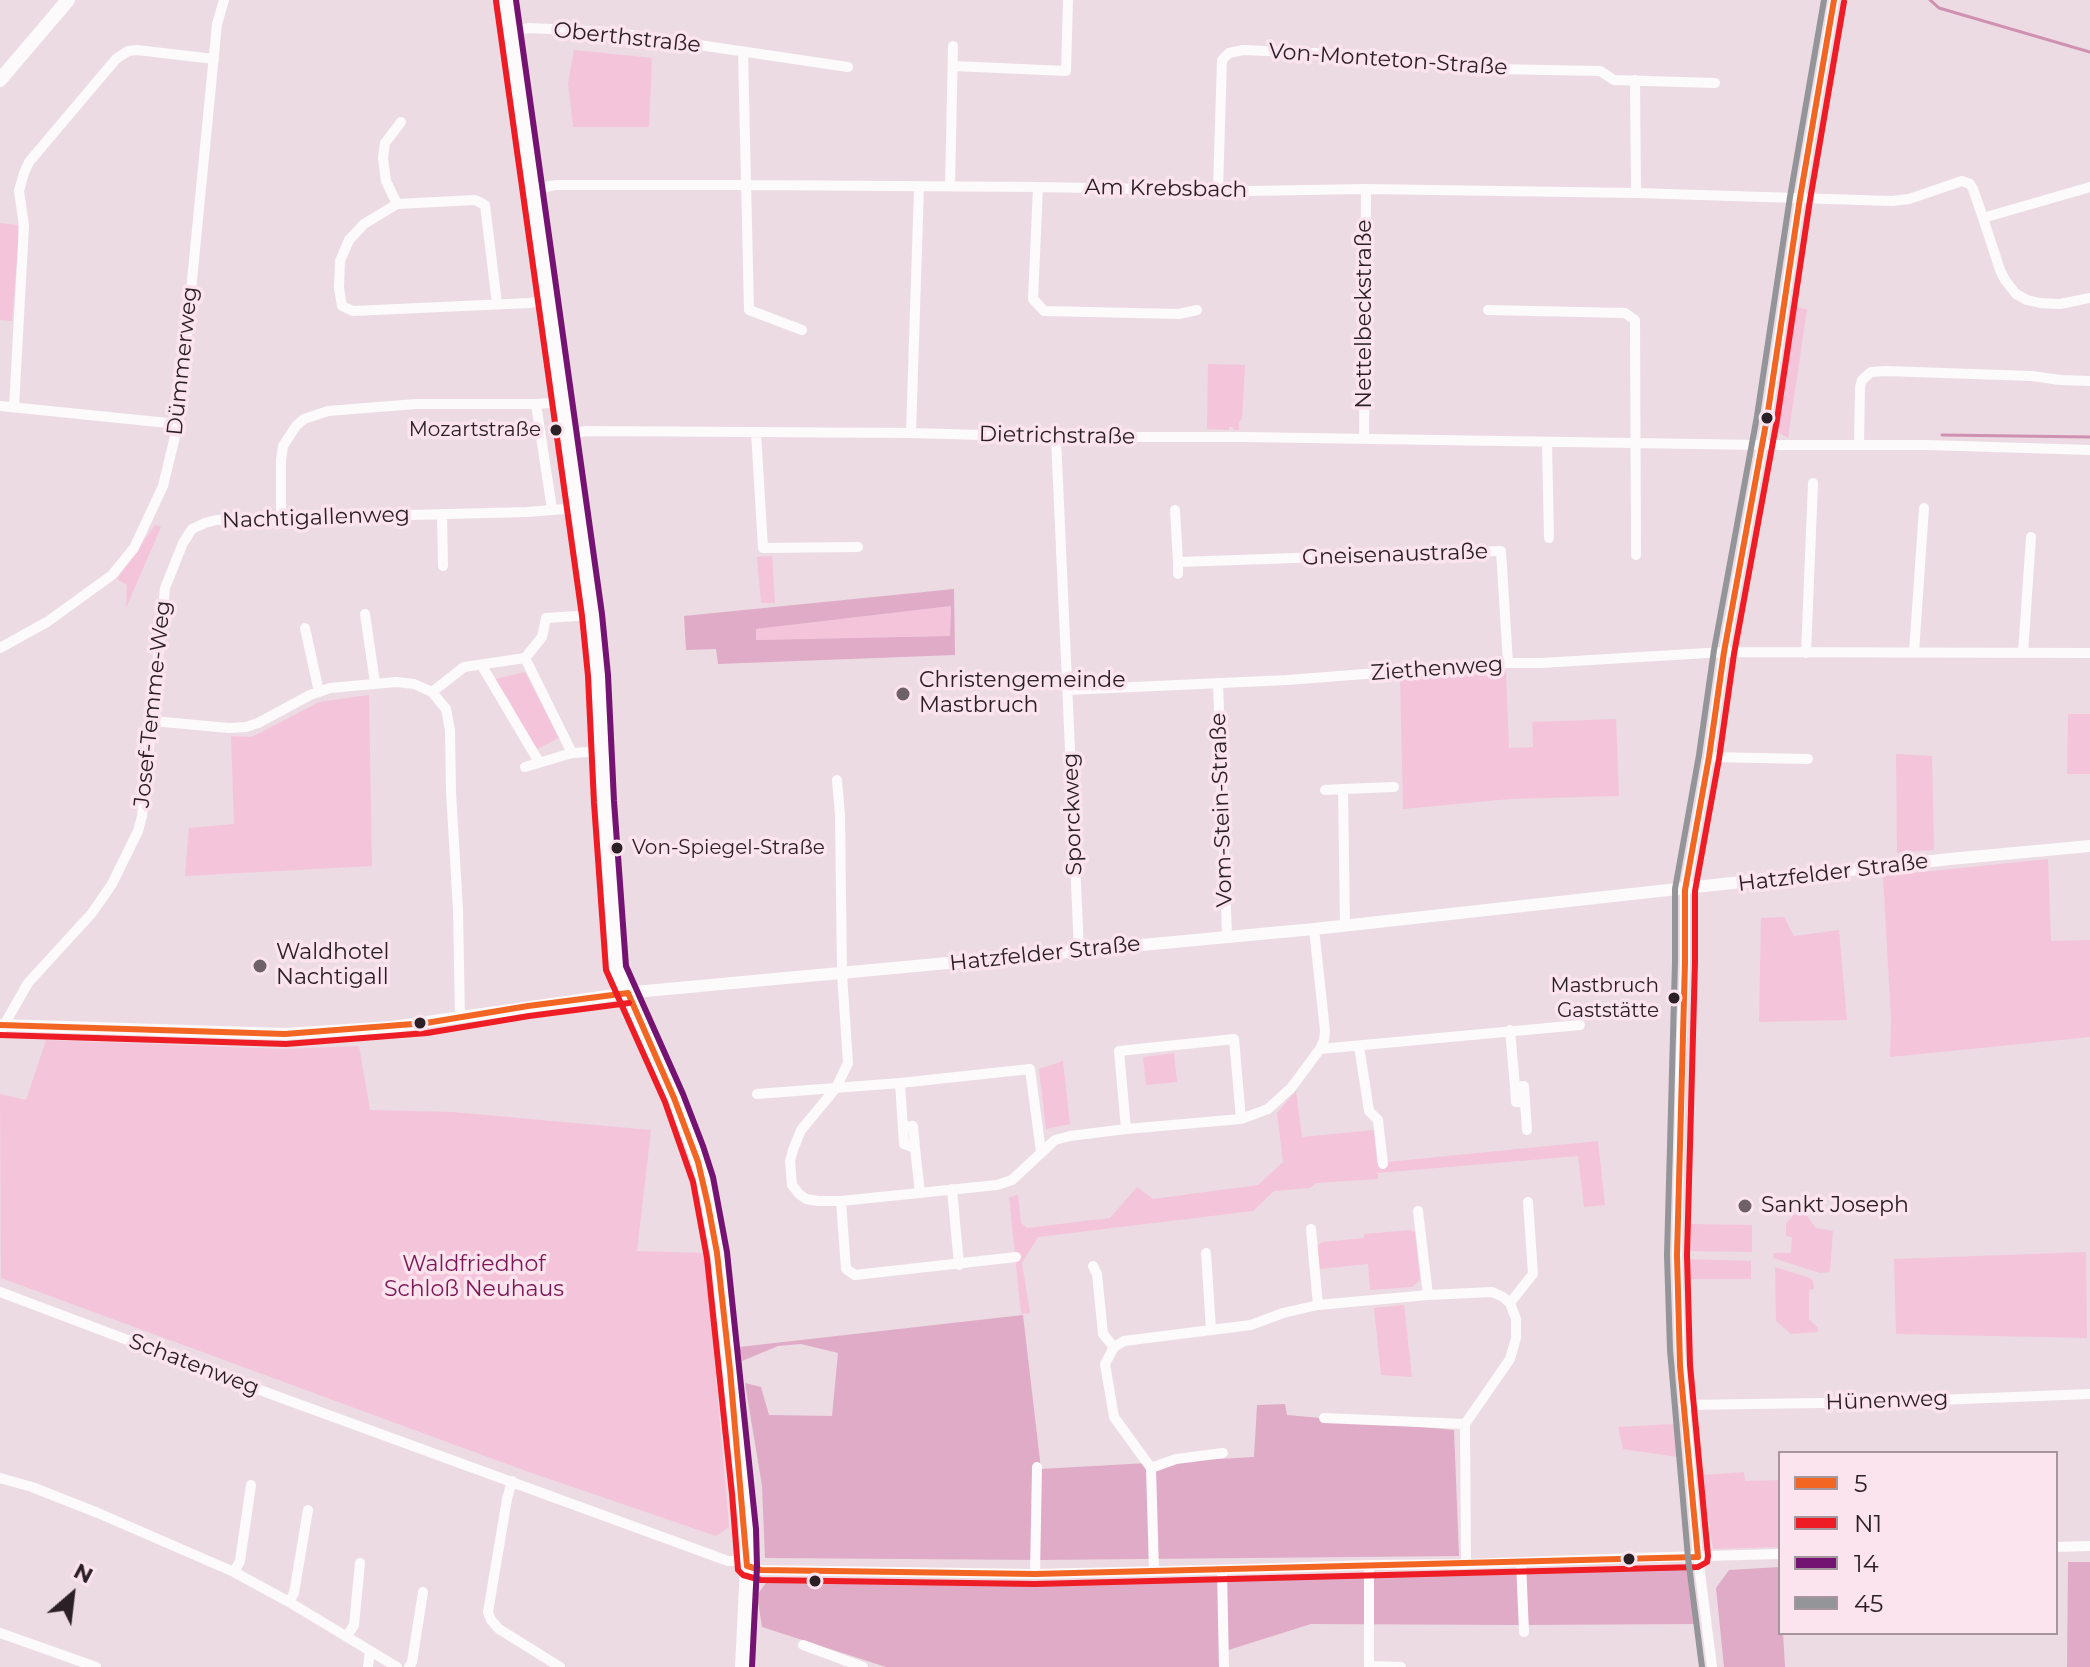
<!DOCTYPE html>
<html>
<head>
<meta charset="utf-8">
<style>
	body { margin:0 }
	#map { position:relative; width:2090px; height:1667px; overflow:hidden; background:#ecdbe3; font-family:Montserrat,sans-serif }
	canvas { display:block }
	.legend { position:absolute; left:1778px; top:1451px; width:280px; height:184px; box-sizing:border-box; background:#fce4ef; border:2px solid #a8969e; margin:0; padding:10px 14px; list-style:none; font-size:24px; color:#2b2025 }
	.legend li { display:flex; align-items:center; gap:16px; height:40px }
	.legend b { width:40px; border:2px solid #a8969e }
	.north { position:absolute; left:32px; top:1555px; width:80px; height:80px; -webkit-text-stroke:6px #fce4ef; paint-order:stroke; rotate:28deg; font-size:22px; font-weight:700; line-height:32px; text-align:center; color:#2b2025 }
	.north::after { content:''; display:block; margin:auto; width:28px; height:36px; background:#2b2025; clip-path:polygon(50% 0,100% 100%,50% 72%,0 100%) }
</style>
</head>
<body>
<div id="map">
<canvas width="2090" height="1667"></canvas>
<ul class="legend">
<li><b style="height:10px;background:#f26522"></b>5</li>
<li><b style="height:10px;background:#ee1c25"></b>N1</li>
<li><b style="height:10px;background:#751372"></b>14</li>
<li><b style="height:10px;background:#949599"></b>45</li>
</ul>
<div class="north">N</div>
</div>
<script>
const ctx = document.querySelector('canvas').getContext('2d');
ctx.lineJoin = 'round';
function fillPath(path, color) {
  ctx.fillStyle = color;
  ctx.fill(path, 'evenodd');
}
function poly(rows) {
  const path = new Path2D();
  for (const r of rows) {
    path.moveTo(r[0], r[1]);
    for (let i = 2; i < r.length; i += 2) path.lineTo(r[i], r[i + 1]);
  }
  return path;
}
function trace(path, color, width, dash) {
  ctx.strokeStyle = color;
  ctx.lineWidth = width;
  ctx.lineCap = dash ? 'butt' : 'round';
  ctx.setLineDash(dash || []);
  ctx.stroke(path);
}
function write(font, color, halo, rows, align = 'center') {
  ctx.font = font + ' Montserrat,sans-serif';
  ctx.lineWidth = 7;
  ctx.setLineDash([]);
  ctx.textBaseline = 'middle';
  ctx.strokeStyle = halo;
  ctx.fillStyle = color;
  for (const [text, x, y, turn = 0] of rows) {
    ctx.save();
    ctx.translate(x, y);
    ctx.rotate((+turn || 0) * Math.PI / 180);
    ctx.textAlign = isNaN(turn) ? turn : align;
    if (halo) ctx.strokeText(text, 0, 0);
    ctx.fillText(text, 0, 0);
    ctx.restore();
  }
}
fillPath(poly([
	[574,50,652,58,649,127,573,127,568,83],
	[0,223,17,225,19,237,12,321,0,320],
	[1790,306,1807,309,1788,438,1773,429],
	[1208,364,1245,365,1242,419,1239,422,1239,430,1234,430,1233,427,1229,427,1229,430,1207,429],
	[155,525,161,527,126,608,127,585,117,579],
	[772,556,775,603,761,603,757,557],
	[951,606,950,636,756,640,755,629],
	[525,672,559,738,535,750,510,702,495,679],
	[1506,672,1509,748,1533,747,1532,722,1616,719,1619,796,1510,799,1403,809,1400,677],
	[369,695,372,866,185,876,189,828,234,824,231,736,250,737,258,734,319,702],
	[2068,714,2090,714,2090,774,2067,774],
	[1896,754,1932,756,1934,850,1897,853],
	[2048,859,2051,941,2090,940,2090,1037,1890,1057,1891,1019,1883,876],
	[1784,917,1794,936,1839,930,1847,1020,1759,1022,1761,918],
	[46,1040,283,1049,359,1046,370,1110,453,1112,651,1130,637,1251,705,1253,729,1527,716,1536,526,1471,1,1278,0,1094,26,1100],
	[1174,1053,1177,1082,1146,1085,1143,1057],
	[1063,1061,1070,1124,1046,1129,1039,1069],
	[1296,1091,1302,1137,1374,1130,1377,1163,1598,1141,1605,1205,1584,1207,1578,1156,1378,1173,1378,1179,1316,1183,1310,1188,1274,1191,1253,1211,1038,1237,1022,1263,1030,1313,1021,1314,1009,1197,1018,1195,1021,1223,1027,1228,1110,1218,1137,1187,1153,1199,1258,1185,1283,1162,1277,1113],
	[1795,1200,1816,1228,1833,1231,1830,1272,1820,1273,1773,1258,1774,1253,1791,1253,1792,1237,1786,1236,1786,1223,1792,1217],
	[1691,1224,1752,1225,1752,1252,1691,1251],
	[1410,1230,1415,1232,1420,1280,1412,1287,1370,1290,1368,1264,1319,1269,1317,1246,1322,1242,1364,1238,1364,1234],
	[2086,1252,2087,1338,1896,1334,1894,1259],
	[1689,1259,1751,1261,1751,1279,1689,1279],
	[1775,1267,1810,1278,1813,1281,1814,1289,1809,1290,1809,1319,1818,1328,1818,1332,1791,1334,1776,1321],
	[1404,1305,1412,1377,1381,1375,1374,1308],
	[1674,1424,1677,1457,1623,1449,1618,1427],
	[1744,1472,1745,1481,1780,1480,1780,1547,1713,1549,1702,1475]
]), '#f4c4db');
fillPath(poly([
	[954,589,955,655,718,664,716,649,686,650,684,616],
	[951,606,950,636,756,640,756,629],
	[1023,1315,1041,1469,1254,1457,1257,1405,1285,1404,1287,1415,1454,1430,1459,1556,1040,1560,765,1558,762,1486,745,1383,761,1387,769,1415,832,1416,838,1353,801,1344,778,1346,742,1361,739,1347],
	[2068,1562,2090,1562,2090,1667,2067,1667],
	[1693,1567,1696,1624,1518,1625,1311,1624,1222,1652,1222,1667,886,1667,762,1627,757,1595,766,1583,1042,1585],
	[1780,1567,1780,1633,1783,1633,1785,1667,1724,1667,1716,1588,1729,1570]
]), '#e0abc6');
trace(poly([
	[1930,0,1939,8,2090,52],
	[1942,435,2090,437]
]), '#cf90b1', 3);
trace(poly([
	[510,31,530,28,611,32,848,67],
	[743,52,749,310,802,330],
	[953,66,1066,71,1068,0],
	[1635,80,1636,193],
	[950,186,953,46],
	[1038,187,1033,299,1044,311,1179,314,1197,310],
	[533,189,556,185,746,185,1038,187,1248,191,1366,189,1636,193,1892,201,1909,199,1962,181,1970,184,1973,189,1983,218,2090,187],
	[1218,189,1222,60,1229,53,1243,50,1405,57,1425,63,1483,64,1493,69,1600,71,1614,80,1715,83],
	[397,204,386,181,383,158,385,143,401,122],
	[1983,218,2000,270,2005,280,2016,294,2027,300,2040,303,2060,304,2090,298],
	[497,304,485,205,475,200,397,204,364,224,349,240,340,261,339,288,342,306,353,311,529,303,548,300],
	[1488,310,1625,313,1635,320,1636,555],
	[536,404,552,509],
	[0,406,178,424],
	[14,407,24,226,19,191,24,173,29,162,116,59,128,51,137,50,214,59],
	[756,432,763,548,858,547],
	[911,433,919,187],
	[567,434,587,431,911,433,1056,437,1244,437,1761,445,1927,445,2090,450],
	[1056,437,1079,951],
	[1364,438,1366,189],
	[1547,442,1549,538],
	[1859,445,1860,387,1862,380,1871,372,1885,371,2032,376,2060,380,2090,381],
	[1175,510,1178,562,1501,551,1508,663],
	[442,514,443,566],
	[281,518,281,460,283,446,296,426,304,419,328,411,416,404,536,404,563,402],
	[1178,562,1178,574],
	[365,614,375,683],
	[305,628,319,692],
	[0,648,47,622,112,575,134,548,163,486,178,424,217,24,224,0],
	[1914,652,1924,508],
	[1806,653,1813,483],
	[2023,653,2031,537],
	[525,658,572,753],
	[482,666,539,762],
	[1218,683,1227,936],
	[1068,690,1287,680,1508,663,1541,663,1724,652,2090,653],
	[432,692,464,667,525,658,542,637,546,618,592,615],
	[152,721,229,728,246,727,258,723,310,695,330,688,396,682,414,684,432,692,446,709,450,730,451,792,458,910,460,1018],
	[1709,757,1808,759],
	[525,767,572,753,602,751],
	[837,780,840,815,842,974,848,1063,836,1088,801,1130,793,1150,790,1161,792,1185,799,1194,806,1199,818,1201,841,1201,997,1185,1012,1180,1055,1140,1070,1136,1126,1129,1241,1119,1268,1109,1291,1088,1320,1049,1324,1040,1325,1031,1314,929],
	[1325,790,1343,789],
	[1345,925,1343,789,1394,787],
	[1510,1030,1515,1087,1516,1102,1525,1102,1524,1086,1515,1087],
	[0,1032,28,983,92,913,112,884,138,831,142,816,165,588,183,543,192,529,205,523,216,520,527,512,578,508],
	[1359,1046,1369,1111,1378,1120,1383,1164],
	[1320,1049,1580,1025],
	[900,1083,904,1144,915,1148,920,1193],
	[757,1094,900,1083,1030,1069,1041,1152],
	[1525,1102,1527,1130],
	[903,1127,913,1126,915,1148],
	[1126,1129,1119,1051,1234,1039,1241,1119],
	[952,1189,959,1265],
	[841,1201,846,1269,855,1275,1016,1257],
	[1418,1211,1428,1295],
	[1311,1229,1318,1305],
	[1206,1253,1211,1329],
	[1093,1266,1097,1274,1103,1334,1114,1347],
	[0,1292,268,1393,728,1561,737,1561,756,1570,1035,1574,1247,1569,1369,1565,1466,1564,1632,1558,1780,1554],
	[1510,1303,1533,1274,1528,1202],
	[1684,1405,1887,1402,2090,1394],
	[1324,1418,1465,1424],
	[1151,1468,1176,1459,1223,1453],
	[0,1478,32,1487,98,1513,234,1572,289,1602,397,1667],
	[512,1481,507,1499,488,1612,491,1620,499,1629,560,1667],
	[2056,1547,2090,1546],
	[1521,1562,1524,1632],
	[1369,1565,1369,1667],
	[1222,1570,1224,1667],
	[1154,1571,1151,1468,1114,1417,1105,1364,1114,1347,1124,1341,1251,1325,1283,1313,1318,1305,1428,1295,1492,1292,1503,1297,1510,1303,1516,1319,1516,1338,1510,1359,1465,1424,1466,1564],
	[234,1572,240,1561,251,1485],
	[1035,1574,1037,1467],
	[289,1602,294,1593,308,1510],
	[0,1633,96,1667],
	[347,1636,354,1625,360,1563],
	[803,1645,863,1667],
	[1369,1666,1401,1667],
	[368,1667,370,1651],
	[409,1667,412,1662,423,1592],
	[1712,1667,1698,1557,1680,1350,1677,1255,1681,1055,1685,962,1685,890,1709,757,1724,652,1767,418,1800,198,1834,0]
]), '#fcfafb', 10);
trace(poly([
	[0,1025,285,1034,392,1027,635,992,1314,929,1950,859,2090,846]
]), '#fcfafb', 12);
trace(poly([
	[506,0,592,615,598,675,604,802,616,968,674,1098,694,1150,703,1179,717,1253,746,1529,747,1566,742,1667],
	[0,80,68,0]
]), '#fcfafb', 14);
trace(poly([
	[628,993,674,1098,698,1162,708,1205,717,1253,730,1370,747,1566],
	[0,1025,285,1034,426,1023,528,1006,628,993],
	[1698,1557,1680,1366,1677,1255,1685,962,1685,890,1709,757,1724,652,1767,418,1800,198,1834,0],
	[747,1566,761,1570,1035,1574,1698,1557]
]), '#f26522', 6);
trace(poly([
	[496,1,582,616,588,676,594,803,606,970,665,1102,693,1182,707,1258,732,1494,738,1570,743,1575,761,1580,1035,1584,1698,1567,1707,1562,1708,1556,1690,1365,1687,1255,1695,962,1695,891,1719,759,1734,654,1777,420,1810,200,1844,2],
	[0,1035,286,1044,427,1033,529,1016,629,1003]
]), '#ee1c25', 6);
trace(poly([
	[516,0,602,614,608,675,614,801,626,966,683,1094,703,1146,713,1177,727,1252,756,1529,757,1566,752,1667]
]), '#751372', 6);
trace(poly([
	[1702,1667,1688,1558,1670,1350,1667,1255,1675,962,1675,889,1699,755,1714,650,1757,416,1790,197,1824,0]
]), '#949599', 6);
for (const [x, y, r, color] of [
	[1767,418,7,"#2b2025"],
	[556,430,7,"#2b2025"],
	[903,694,8,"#6f6168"],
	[617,848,7,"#2b2025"],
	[260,966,8,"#6f6168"],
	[1674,998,7,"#2b2025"],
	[420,1023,7,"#2b2025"],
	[1745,1206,8,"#6f6168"],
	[1629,1559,7,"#2b2025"],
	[815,1581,7,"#2b2025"]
]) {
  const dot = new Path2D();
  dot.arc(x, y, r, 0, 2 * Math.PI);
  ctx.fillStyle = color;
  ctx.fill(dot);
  trace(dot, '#fce4ef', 3);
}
write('20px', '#2b2025', '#fce4ef', [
	["Mozartstraße",541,430],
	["Von-Spiegel-Straße",632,848,"left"],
	["Mastbruch",1659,986],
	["Gaststätte",1659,1011]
], 'right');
write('22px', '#2b2025', '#fce4ef', [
	["Oberthstraße",627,38,6],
	["Von-Monteton-Straße",1388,60,4],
	["Am Krebsbach",1166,189,1],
	["Nettelbeckstraße",1365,314,-90],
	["Dümmerweg",183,361,-84],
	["Dietrichstraße",1057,436,1],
	["Nachtigallenweg",316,518,-2],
	["Gneisenaustraße",1395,555,-2],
	["Ziethenweg",1437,669,-4],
	["Josef-Temme-Weg",153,704,-84],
	["Vom-Stein-Straße",1222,810,-92],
	["Sporckweg",1073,814,-92],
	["Hatzfelder Straße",1833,873,-7],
	["Hatzfelder Straße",1045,954,-6],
	["Schatenweg",194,1365,21],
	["Hünenweg",1887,1401,-2]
]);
write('22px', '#2b2025', '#fce4ef', [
	["Christengemeinde",919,681],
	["Mastbruch",919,706],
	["Waldhotel",276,953],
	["Nachtigall",276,978],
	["Sankt Joseph",1761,1206]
], 'left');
write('22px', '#7b1754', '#fce4ef', [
	["Waldfriedhof",474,1265],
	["Schloß Neuhaus",474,1290]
]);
</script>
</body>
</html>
